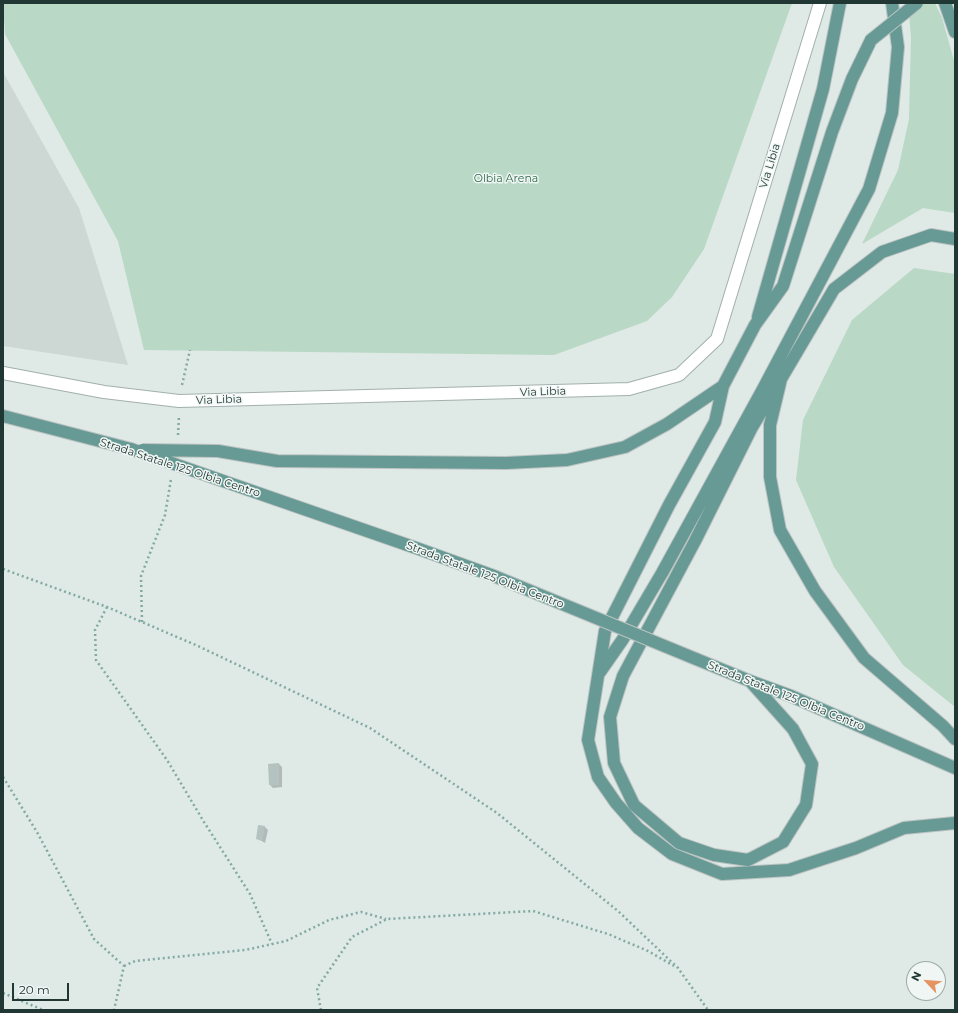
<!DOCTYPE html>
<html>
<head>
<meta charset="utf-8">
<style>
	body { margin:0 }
	#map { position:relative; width:958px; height:1013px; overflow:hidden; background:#dfe9e6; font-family:Montserrat,sans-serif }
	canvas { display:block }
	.frame { position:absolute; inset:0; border:4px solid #213734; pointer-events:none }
	.north { position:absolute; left:906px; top:961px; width:40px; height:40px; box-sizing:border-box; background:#eff6f3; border:1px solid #9daaa7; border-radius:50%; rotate:296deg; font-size:11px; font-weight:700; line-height:16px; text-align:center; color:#213734 }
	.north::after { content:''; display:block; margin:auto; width:14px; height:18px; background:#e59360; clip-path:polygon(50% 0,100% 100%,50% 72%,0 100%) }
	.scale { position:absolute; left:12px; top:983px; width:57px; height:18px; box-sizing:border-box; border:2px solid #213734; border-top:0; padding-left:5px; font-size:12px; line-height:14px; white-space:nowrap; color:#213734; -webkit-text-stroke:3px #eff6f3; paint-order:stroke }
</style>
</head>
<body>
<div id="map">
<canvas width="958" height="1013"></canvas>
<div class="frame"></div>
<div class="north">N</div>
<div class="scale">20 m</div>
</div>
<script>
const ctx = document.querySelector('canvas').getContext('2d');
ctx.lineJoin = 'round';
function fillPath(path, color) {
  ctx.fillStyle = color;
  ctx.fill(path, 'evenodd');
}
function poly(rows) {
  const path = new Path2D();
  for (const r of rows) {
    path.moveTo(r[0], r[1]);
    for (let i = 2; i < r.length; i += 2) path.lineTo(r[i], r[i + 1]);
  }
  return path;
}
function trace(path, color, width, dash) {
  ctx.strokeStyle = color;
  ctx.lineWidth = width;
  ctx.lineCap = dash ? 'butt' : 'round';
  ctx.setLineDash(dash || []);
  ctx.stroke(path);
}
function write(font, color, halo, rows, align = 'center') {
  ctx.font = font + ' Montserrat,sans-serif';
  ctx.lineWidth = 3;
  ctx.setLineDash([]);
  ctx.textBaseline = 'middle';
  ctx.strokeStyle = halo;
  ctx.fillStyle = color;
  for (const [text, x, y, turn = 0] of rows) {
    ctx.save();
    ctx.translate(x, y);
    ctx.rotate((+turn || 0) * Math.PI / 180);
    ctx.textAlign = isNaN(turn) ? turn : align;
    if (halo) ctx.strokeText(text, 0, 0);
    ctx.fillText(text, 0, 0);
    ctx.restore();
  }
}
fillPath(poly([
	[3,72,79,208,128,365,3,346]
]), '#cdd8d5');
fillPath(poly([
	[3,3,792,3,704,249,672,297,647,321,554,355,144,350,118,241,5,34],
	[908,3,935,3,942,18,955,64,955,213,923,208,862,244,898,170,909,119,911,37],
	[914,268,955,274,955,707,903,665,834,567,796,480,803,420,852,320]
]), '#b9d8c6');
fillPath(poly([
	[279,764,282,767,282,787,273,788,270,785],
	[259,826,265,827,268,830,265,843,257,838]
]), '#0003');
fillPath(poly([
	[279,763,279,785,269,785,268,764],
	[258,825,265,826,262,841,256,839]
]), '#b4c3bf');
const minor = poly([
	[3,373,104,392,179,401,629,389,679,375,717,339,820,3]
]);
const major = poly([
	[945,3,955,32],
	[871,40,852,79,832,132,783,286,755,325,723,386,715,422,669,505,605,631,588,740,598,777,616,803,638,828,672,854,722,874,789,870,856,848,904,828,955,823],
	[955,239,931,235,882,252,834,289,781,379,770,425,770,477,780,530,815,591,864,658,943,726,955,739],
	[758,317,823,89,840,3],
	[3,416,131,449],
	[506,463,567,460,625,447,667,424,723,386],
	[696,659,750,681,791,696,955,768],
	[600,672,623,639,662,573,763,389,869,189,892,113,898,47,892,3],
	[750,681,793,729,812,764,806,805,783,842,748,860,714,855,679,843,634,805,614,763,610,717,623,676,695,541,751,429,781,379]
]);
trace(minor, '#a2b0ad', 14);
trace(major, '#bcc3c2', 14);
trace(poly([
	[182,385,190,350],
	[178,435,179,416],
	[3,569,107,607,198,646,370,728,497,813,618,911,678,968,708,1010],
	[107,607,95,630,96,660,167,760,204,822,250,894,272,944],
	[142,622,141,576,165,515,171,479],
	[3,777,37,832,94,939,124,966,114,1010],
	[124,966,135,961,245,950,286,941,329,920,361,912,386,919],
	[3,993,43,1010],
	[321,1010,317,988,352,937,387,919,533,911,608,934,648,951,674,966]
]), '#82aaa3', 2.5, [2, 3]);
trace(minor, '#fff', 12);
trace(major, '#679a94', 12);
const majorBridge = poly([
	[871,40,917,3],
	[131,449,419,549,494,576,696,659],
	[142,450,218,451,277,461,506,463]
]);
trace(majorBridge, '#bcc3c2', 14, []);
trace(majorBridge, '#679a94', 12);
write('11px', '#213734', '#eff6f3', [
	["Via Libia",770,166,-73],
	["Via Libia",543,392,-2],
	["Via Libia",219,400,-2],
	["Strada Statale 125 Olbia Centro",180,468,18],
	["Strada Statale 125 Olbia Centro",485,575,21],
	["Strada Statale 125 Olbia Centro",786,696,22]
]);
write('11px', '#2f6a4e', '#eff6f3', [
	["Olbia Arena",506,179]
]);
</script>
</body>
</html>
